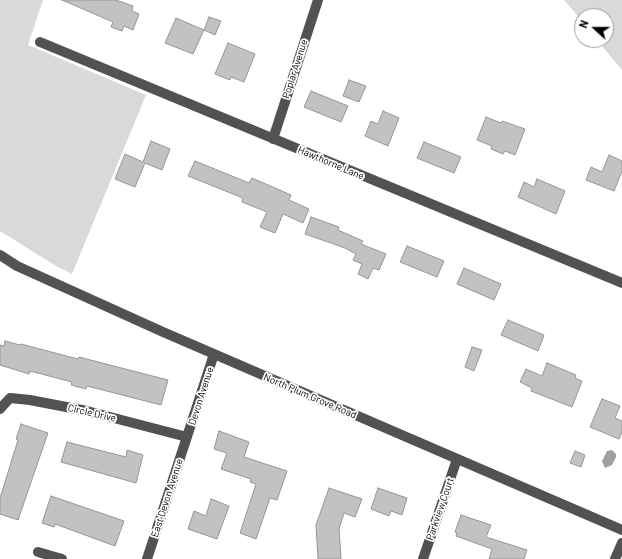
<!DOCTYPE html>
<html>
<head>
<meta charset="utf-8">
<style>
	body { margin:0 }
	#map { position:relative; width:622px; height:559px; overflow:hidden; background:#fff; font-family:Barlow,sans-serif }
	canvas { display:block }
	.north { position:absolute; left:574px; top:8px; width:40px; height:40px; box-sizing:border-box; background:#fff; border:1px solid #999; border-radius:50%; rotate:291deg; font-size:11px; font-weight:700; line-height:16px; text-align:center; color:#000 }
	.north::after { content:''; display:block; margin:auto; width:14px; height:18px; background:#000; clip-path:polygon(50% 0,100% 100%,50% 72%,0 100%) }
</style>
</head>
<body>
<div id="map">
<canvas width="622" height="559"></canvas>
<div class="north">N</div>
</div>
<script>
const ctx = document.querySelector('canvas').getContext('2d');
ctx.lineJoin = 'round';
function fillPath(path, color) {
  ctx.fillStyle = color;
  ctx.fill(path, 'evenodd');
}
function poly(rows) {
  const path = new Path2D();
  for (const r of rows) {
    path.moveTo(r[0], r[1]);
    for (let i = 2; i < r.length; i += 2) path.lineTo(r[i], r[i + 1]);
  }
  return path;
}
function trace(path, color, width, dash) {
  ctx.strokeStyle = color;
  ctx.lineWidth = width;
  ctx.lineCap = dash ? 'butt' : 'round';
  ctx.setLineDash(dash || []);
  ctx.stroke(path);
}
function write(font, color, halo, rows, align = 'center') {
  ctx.font = font + ' Barlow,sans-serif';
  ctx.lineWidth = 3.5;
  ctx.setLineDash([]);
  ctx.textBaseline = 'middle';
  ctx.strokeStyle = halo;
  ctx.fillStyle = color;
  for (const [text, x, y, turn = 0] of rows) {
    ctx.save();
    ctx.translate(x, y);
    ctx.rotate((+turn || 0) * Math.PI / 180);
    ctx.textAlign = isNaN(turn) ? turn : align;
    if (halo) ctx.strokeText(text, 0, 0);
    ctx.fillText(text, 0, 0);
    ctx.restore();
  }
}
fillPath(poly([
	[0,0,43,0,28,45,146,95,72,274,56,266,0,231],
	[564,0,622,0,622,70,597,40,606,40,606,16,582,16,582,21]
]), '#d9d9d9');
fillPath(poly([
	[612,450,616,454,616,457,612,465,605,468,602,461,607,451]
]), '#a0a0a0');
const building = poly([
	[62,0,116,0,133,6,132,11,139,14,133,30,124,26,122,31,111,27,113,22,62,0],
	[209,17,221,21,215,35,204,30,209,17],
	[176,18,204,30,193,54,165,43,176,18],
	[228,43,255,54,244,82,231,77,230,80,215,74,228,43],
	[349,80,366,86,359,102,343,96,349,80],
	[311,91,348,106,341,122,304,107,311,91],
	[383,111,399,118,388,146,365,136,371,121,378,124,383,111],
	[486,117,501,123,502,121,525,129,515,155,505,151,503,154,491,149,492,146,477,140,486,117],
	[151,141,170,149,162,170,145,163,135,187,115,179,125,154,143,162,151,141],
	[424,142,461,157,454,173,417,158,424,142],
	[609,155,622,161,622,171,614,191,586,180,591,167,602,172,609,155],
	[195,161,249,183,252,178,291,195,289,200,309,209,303,223,283,214,275,233,260,227,267,212,242,202,243,198,188,176,195,161],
	[537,179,565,191,556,214,518,197,524,182,534,187,537,179],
	[311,217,339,227,338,230,363,241,361,244,386,254,379,270,373,268,368,279,358,274,362,264,353,260,356,254,345,248,305,234,311,217],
	[407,246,444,261,437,277,400,262,407,246],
	[464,268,501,284,494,300,457,284,464,268],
	[508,320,544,335,538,351,501,335,508,320],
	[5,341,20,345,21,344,78,359,79,357,168,380,161,405,87,386,86,389,71,385,72,382,30,371,29,374,0,365,0,345,4,346,5,341],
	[472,347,482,350,474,371,465,367,472,347],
	[547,363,576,375,575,378,582,381,572,407,531,391,532,388,520,382,526,369,542,376,547,363],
	[602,399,620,406,615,418,622,421,622,432,619,439,590,427,602,399],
	[21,424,48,433,18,520,0,514,0,498,18,440,16,439,21,424],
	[219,431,249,442,244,457,287,471,277,500,270,498,256,539,240,533,256,484,250,482,251,479,221,469,227,453,214,449,219,431],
	[67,442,126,457,127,450,143,455,136,483,61,462,67,442],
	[575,451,585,455,581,467,570,463,575,451],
	[329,488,362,499,355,517,344,513,339,529,341,559,318,559,316,525,329,488],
	[378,488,407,498,402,515,391,511,389,516,371,509,378,488],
	[51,496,124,521,115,546,55,524,54,527,42,523,51,496],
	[211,499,229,506,217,539,188,529,194,511,206,516,211,499],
	[461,515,491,525,486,537,527,550,524,559,489,559,492,549,456,536,457,533,455,532,461,515]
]);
fillPath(building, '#c2c2c2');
trace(building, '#969696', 1);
trace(poly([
	[40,42,622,283],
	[273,139,318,0],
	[0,255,17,266,163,332,622,530],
	[0,409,10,398,30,400,87,411,187,437],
	[38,552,62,559],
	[147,559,214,354],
	[423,559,457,459],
	[615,559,622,543]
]), '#525252', 10);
write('10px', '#000', '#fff', [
	["Poplar Avenue",295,69,-72],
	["Hawthorne Lane",331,163,23],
	["Devon Avenue",201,396,-72],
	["North Plum Grove Road",310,396,23],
	["Circle Drive",92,413,13],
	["East Devon Avenue",167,498,-72],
	["Parkview Court",440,509,-71]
]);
</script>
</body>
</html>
